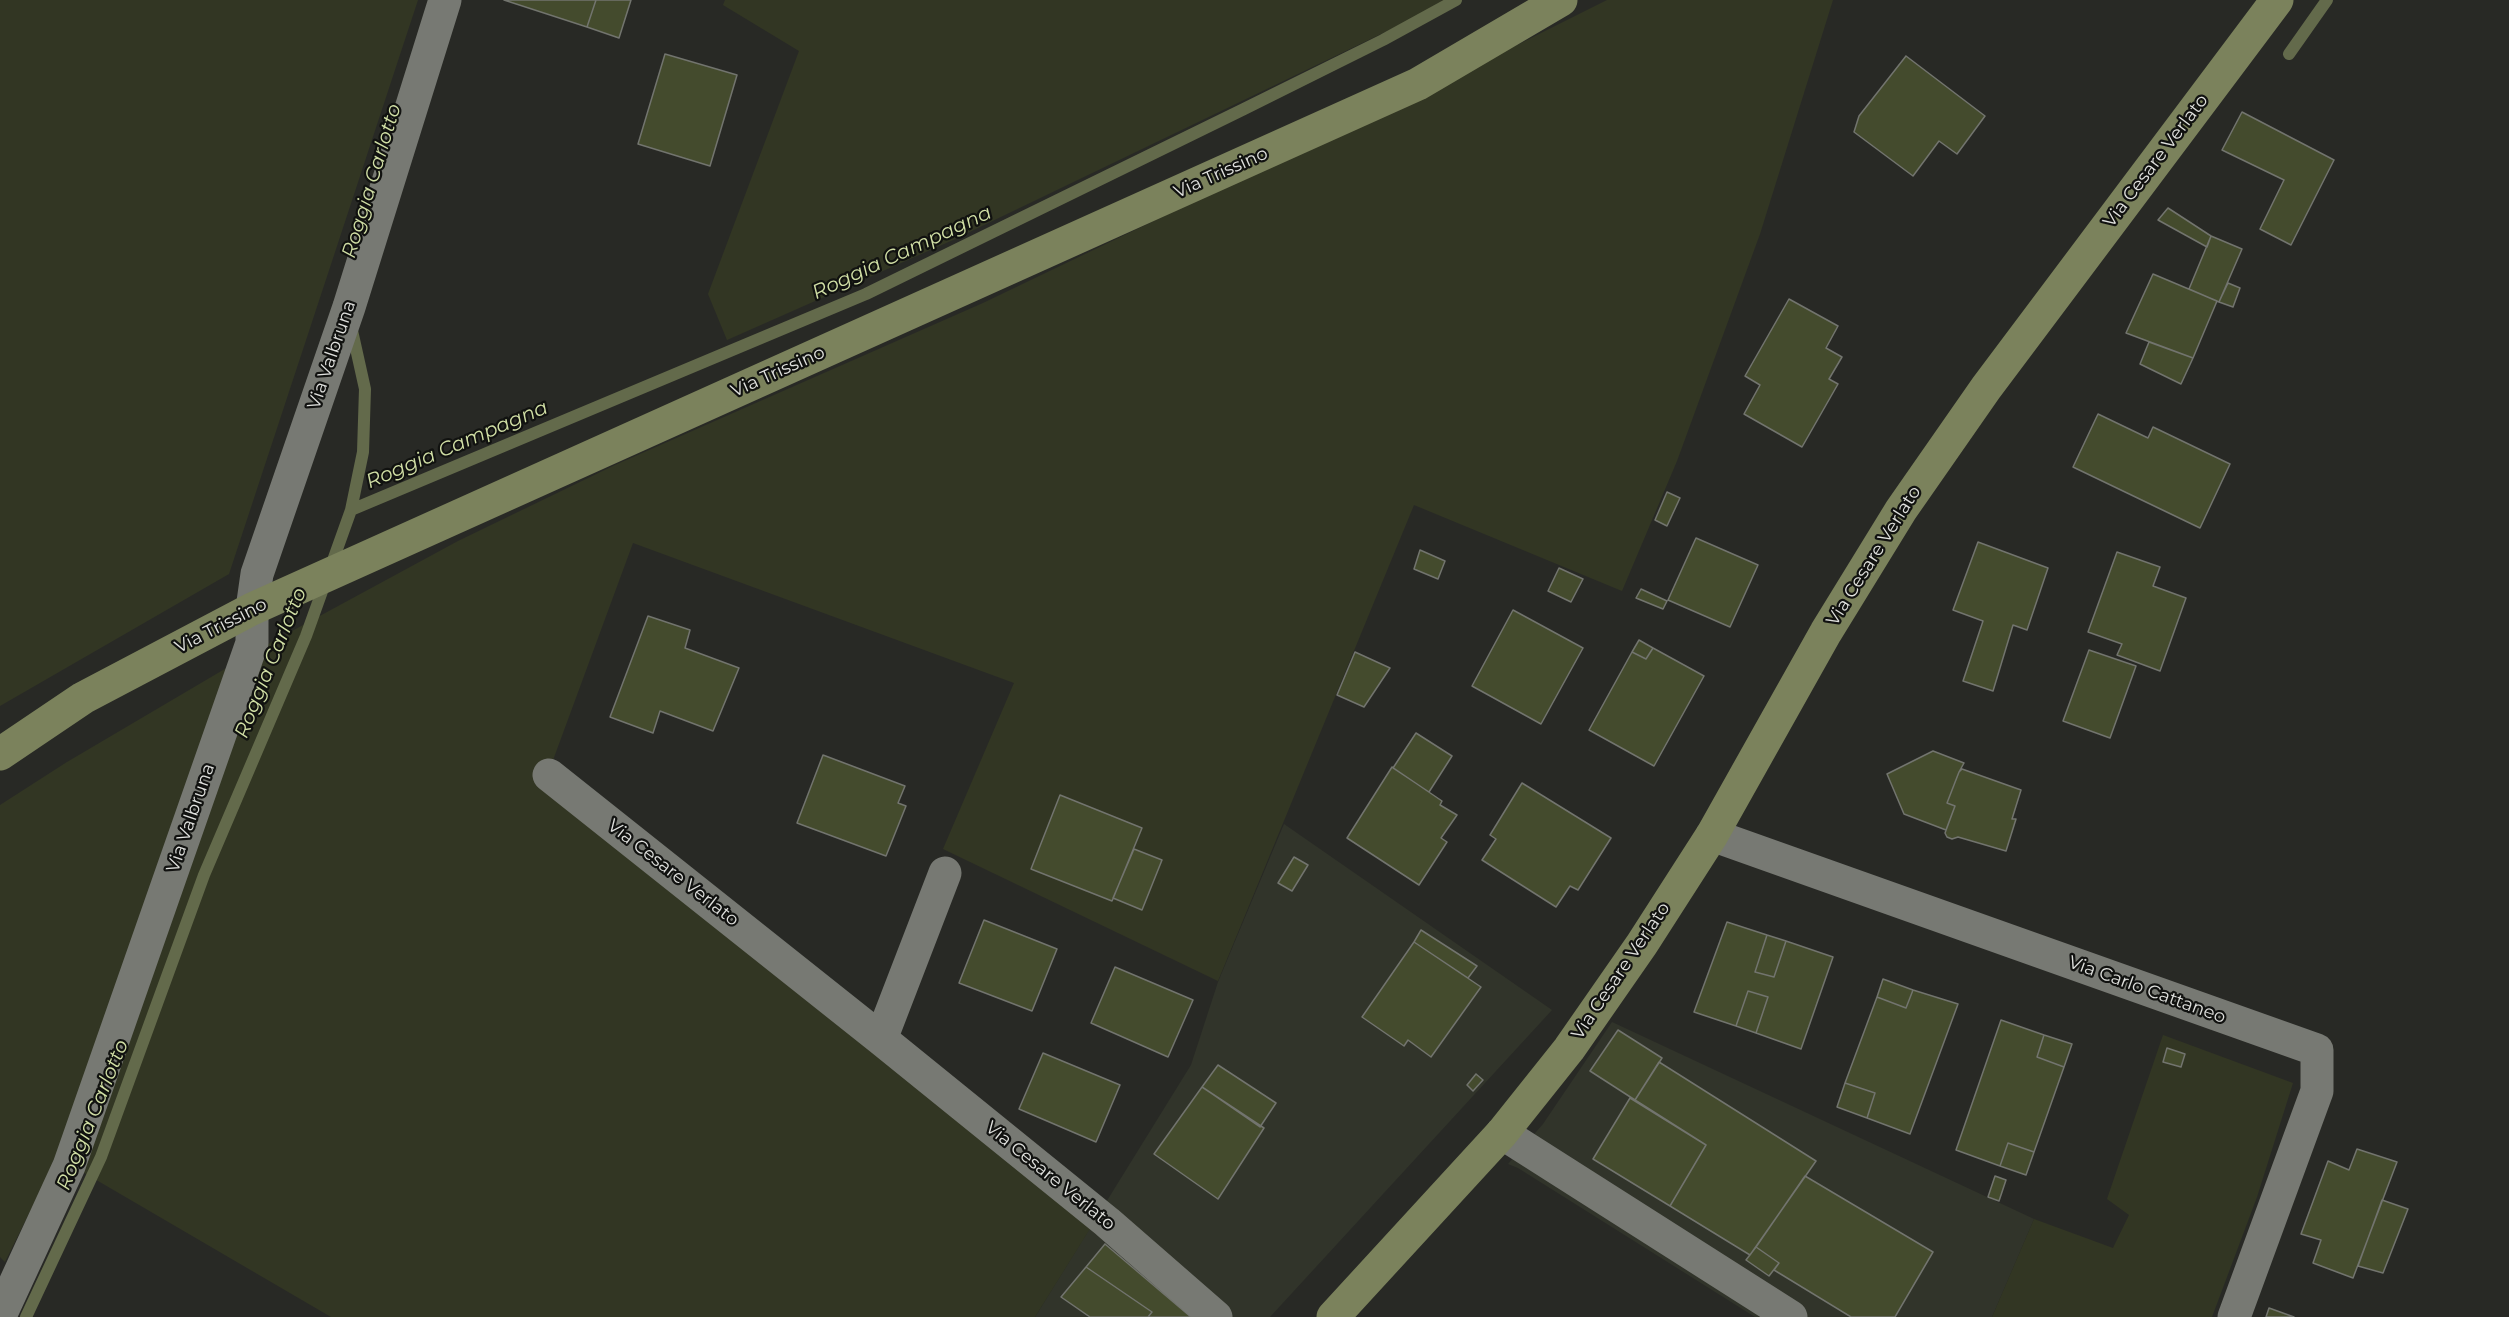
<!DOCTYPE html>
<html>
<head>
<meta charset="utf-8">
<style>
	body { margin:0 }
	canvas { display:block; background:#282925 }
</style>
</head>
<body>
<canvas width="2509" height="1317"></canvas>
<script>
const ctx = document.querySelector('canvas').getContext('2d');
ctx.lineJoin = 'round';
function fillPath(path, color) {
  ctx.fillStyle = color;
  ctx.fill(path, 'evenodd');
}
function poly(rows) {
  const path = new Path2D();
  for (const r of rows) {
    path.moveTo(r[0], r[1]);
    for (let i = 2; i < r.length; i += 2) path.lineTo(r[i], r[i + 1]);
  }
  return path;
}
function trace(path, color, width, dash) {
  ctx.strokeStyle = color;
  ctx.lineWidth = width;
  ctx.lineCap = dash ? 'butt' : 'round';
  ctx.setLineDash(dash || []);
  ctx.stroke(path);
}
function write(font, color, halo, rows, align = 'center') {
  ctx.font = font + ' Montserrat,sans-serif';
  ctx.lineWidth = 4.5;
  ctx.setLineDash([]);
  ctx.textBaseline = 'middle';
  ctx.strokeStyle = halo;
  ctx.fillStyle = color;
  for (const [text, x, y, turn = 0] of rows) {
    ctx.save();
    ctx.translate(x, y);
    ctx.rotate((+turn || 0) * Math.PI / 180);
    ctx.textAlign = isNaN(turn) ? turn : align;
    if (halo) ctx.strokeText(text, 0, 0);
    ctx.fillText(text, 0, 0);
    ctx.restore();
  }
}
fillPath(poly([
	[1284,824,1552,1010,1270,1317,1035,1317,1191,1065,1218,982],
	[1612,1022,2034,1219,1992,1317,1755,1317,1518,1168,1508,1164,1543,1124]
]), '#31342a');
fillPath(poly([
	[0,0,418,0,229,574,0,706],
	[725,0,1448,0,1406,22,953,240,727,340,708,294,799,51,723,5],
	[1607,0,1833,0,1760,234,1677,461,1622,591,1414,505,1218,981,943,849,1014,683,633,543,549,771,1093,1224,1035,1317,331,1317,57,1157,5,1262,0,1257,0,805,67,762,257,650,458,541,615,465,983,303,1437,85],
	[2163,1035,2293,1083,2257,1197,2212,1317,1992,1317,2034,1219,2113,1248,2129,1215,2107,1199]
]), '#323623');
trace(poly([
	[2289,54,2327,0],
	[351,510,866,294,1244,109,1383,40,1456,0],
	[331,566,351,510,363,452,365,389,351,326],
	[26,1317,101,1157,204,875,306,636,325,583]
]), '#636a4b', 12);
const building = poly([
	[504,0,596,0,587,27,504,0],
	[596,0,631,0,619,38,587,27,596,0],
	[665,54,737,75,710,166,638,144,665,54],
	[1906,56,1985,116,1957,154,1939,141,1913,176,1854,132,1859,116,1906,56],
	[2242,112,2334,160,2291,245,2260,229,2284,180,2222,150,2242,112],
	[2168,208,2211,236,2207,247,2158,220,2168,208],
	[2211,236,2242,249,2219,302,2189,289,2211,236],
	[2153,274,2217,301,2193,358,2126,333,2153,274],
	[2228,283,2240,288,2233,307,2219,302,2228,283],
	[1789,299,1838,326,1826,348,1842,357,1829,379,1838,384,1802,447,1744,414,1760,385,1745,376,1789,299],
	[2149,342,2193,358,2181,384,2140,364,2149,342],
	[2098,414,2148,438,2153,427,2230,464,2200,528,2073,467,2098,414],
	[1667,492,1680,498,1667,526,1655,520,1667,492],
	[1696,538,1758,565,1730,627,1668,600,1696,538],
	[1978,542,2048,568,2027,630,2013,625,1993,691,1963,681,1983,621,1953,610,1978,542],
	[1420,550,1445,561,1438,579,1414,569,1420,550],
	[2117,552,2160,567,2153,586,2186,598,2160,671,2117,655,2122,644,2088,632,2117,552],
	[1559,568,1583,579,1571,602,1548,591,1559,568],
	[1641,589,1667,601,1663,609,1636,598,1641,589],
	[1513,610,1583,648,1541,724,1472,686,1513,610],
	[648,616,690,630,685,648,739,668,713,731,660,711,653,733,610,717,648,616],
	[1639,640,1653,648,1646,659,1632,652,1639,640],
	[1653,648,1704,676,1654,766,1589,730,1632,652,1646,659,1653,648],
	[2089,650,2136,666,2110,738,2063,721,2089,650],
	[1355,652,1390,668,1364,707,1337,695,1355,652],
	[1416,733,1452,756,1429,792,1393,768,1416,733],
	[1933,751,1964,763,1959,772,1947,803,1955,806,1946,830,1904,814,1887,774,1933,751],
	[823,755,905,786,898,803,906,806,886,856,797,823,823,755],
	[1392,767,1442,801,1440,805,1457,815,1441,838,1447,842,1419,885,1347,838,1392,767],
	[1962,769,2021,790,2012,819,2016,819,2006,851,1958,837,1952,839,1947,837,1945,833,1955,806,1947,803,1959,772,1962,769],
	[1522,783,1611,838,1578,890,1570,886,1556,907,1482,860,1496,839,1490,835,1522,783],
	[1060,795,1142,828,1112,901,1031,869,1060,795],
	[1134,849,1162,860,1142,910,1113,898,1134,849],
	[1294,857,1308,865,1292,891,1278,883,1294,857],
	[984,920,1057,949,1032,1011,959,983,984,920],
	[1727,922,1767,935,1755,972,1774,977,1786,941,1833,957,1801,1049,1756,1033,1768,997,1748,991,1736,1026,1694,1012,1727,922],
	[1421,930,1477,966,1468,978,1414,942,1421,930],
	[1767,935,1786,941,1774,977,1755,972,1767,935],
	[1414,942,1481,987,1431,1057,1408,1040,1404,1046,1362,1017,1414,942],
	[1115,967,1193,1000,1168,1057,1091,1023,1115,967],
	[1883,979,1913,990,1906,1008,1877,997,1883,979],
	[1913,990,1958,1004,1910,1134,1867,1118,1875,1093,1845,1083,1877,997,1906,1008,1913,990],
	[1748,991,1768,997,1756,1033,1736,1026,1748,991],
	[2001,1020,2044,1035,2037,1057,2064,1067,2034,1152,2008,1143,2000,1166,1956,1150,2001,1020],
	[1618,1030,1662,1058,1635,1100,1590,1071,1618,1030],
	[2044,1035,2072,1044,2064,1067,2037,1057,2044,1035],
	[2167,1048,2185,1054,2181,1067,2163,1062,2167,1048],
	[1043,1053,1120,1085,1096,1142,1019,1109,1043,1053],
	[1659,1062,1816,1161,1750,1255,1670,1206,1706,1145,1635,1100,1659,1062],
	[1218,1065,1276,1103,1260,1127,1202,1087,1218,1065],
	[1476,1074,1483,1080,1473,1091,1467,1085,1476,1074],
	[1845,1083,1875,1093,1867,1118,1837,1107,1845,1083],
	[1202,1087,1264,1128,1218,1199,1154,1154,1202,1087],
	[1630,1098,1706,1145,1670,1206,1593,1159,1630,1098],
	[2008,1143,2034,1152,2026,1175,2000,1166,2008,1143],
	[2357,1149,2397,1162,2353,1278,2313,1263,2321,1240,2301,1234,2328,1161,2349,1170,2357,1149],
	[1805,1176,1933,1252,1895,1317,1851,1317,1774,1270,1779,1263,1756,1247,1805,1176],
	[1995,1176,2006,1180,1999,1201,1988,1197,1995,1176],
	[2382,1200,2408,1209,2383,1273,2358,1266,2382,1200],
	[1105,1244,1191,1317,1148,1317,1152,1312,1086,1267,1105,1244],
	[1756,1247,1779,1263,1769,1276,1746,1260,1756,1247],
	[1086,1267,1152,1312,1148,1317,1090,1317,1061,1297,1086,1267],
	[2269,1308,2294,1317,2266,1317,2269,1308]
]);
fillPath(building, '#444b2d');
trace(building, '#72746e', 1.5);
trace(poly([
	[549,775,881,1039,1107,1222,1216,1317],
	[1712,835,2317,1050,2317,1091,2234,1317],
	[881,1039,945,873],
	[1502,1133,1791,1317],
	[0,1316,69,1166,252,643,252,609,257,574,349,307,445,0]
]), '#777973', 33);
trace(poly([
	[0,754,83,698,252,609,1418,84,1561,0],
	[1333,1317,1502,1133,1569,1049,1642,944,1712,835,1826,632,1901,510,1986,388,2277,0]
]), '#7b825c', 33);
write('18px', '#e0e1de', '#111210', [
	["Via Cesare Verlato",2156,161,-53],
	["Via Trissino",1221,173,-24],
	["Via Valbruna",332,355,-71],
	["Via Trissino",778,372,-24],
	["Via Cesare Verlato",1874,556,-58],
	["Via Trissino",221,626,-27],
	["Via Valbruna",191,818,-71],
	["Via Cesare Verlato",673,873,38],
	["Via Cesare Verlato",1621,971,-56],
	["Via Carlo Cattaneo",2147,990,20],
	["Via Cesare Verlato",1050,1176,39]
]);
write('italic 20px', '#d1dfa5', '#111210', [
	["Roggia Carlotto",372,181,-73],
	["Roggia Campagna",902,253,-25],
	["Roggia Campagna",457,445,-23],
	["Roggia Carlotto",271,663,-68],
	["Roggia Carlotto",93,1115,-68]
]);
</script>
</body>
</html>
